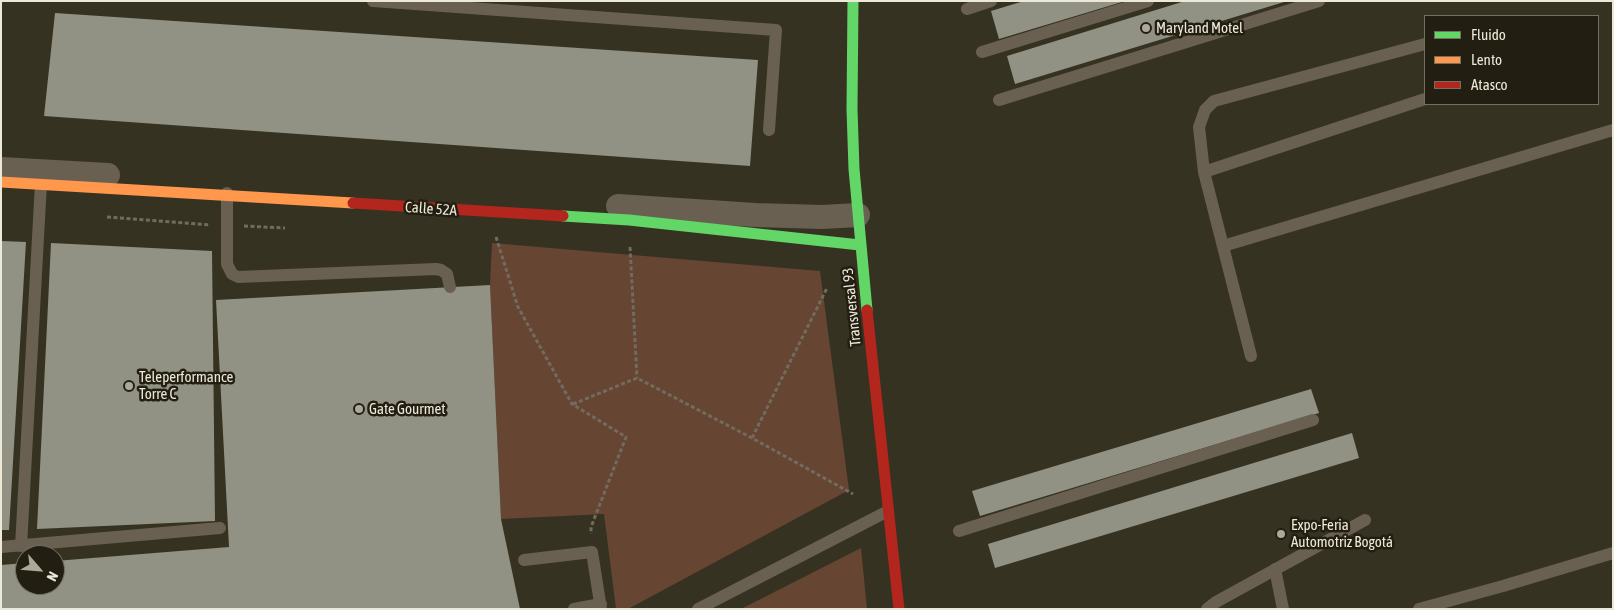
<!DOCTYPE html>
<html>
<head>
<meta charset="utf-8">
<style>
	body { margin:0 }
	#map { position:relative; width:1614px; height:610px; overflow:hidden; background:#363221; font-family:"Asap Condensed",sans-serif }
	canvas { display:block }
	.frame { position:absolute; inset:0; border:2px solid #ede9d8; pointer-events:none }
	.legend { position:absolute; left:1424px; top:15px; width:175px; height:90px; box-sizing:border-box; background:#221f12; border:1px solid #737061; margin:0; padding:6px 9px; list-style:none; font-size:15px; color:#ede9d8 }
	.legend li { display:flex; align-items:center; gap:10px; height:25px }
	.legend b { width:25px; border:1px solid #737061 }
	.north { position:absolute; left:15px; top:545px; width:50px; height:50px; box-sizing:border-box; background:#221f12; border:1px solid #737061; border-radius:50%; rotate:117deg; font-size:14px; font-weight:700; line-height:20px; text-align:center; color:#ede9d8 }
	.north::after { content:''; display:block; margin:auto; width:18px; height:22px; background:#ada998; clip-path:polygon(50% 0,100% 100%,50% 72%,0 100%) }
</style>
</head>
<body>
<div id="map">
<canvas width="1614" height="610"></canvas>
<div class="frame"></div>
<ul class="legend">
<li><b style="height:6px;background:#63d668"></b>Fluido</li>
<li><b style="height:6px;background:#ff974d"></b>Lento</li>
<li><b style="height:6px;background:#b3261e"></b>Atasco</li>
</ul>
<div class="north">N</div>
</div>
<script>
const ctx = document.querySelector('canvas').getContext('2d');
ctx.lineJoin = 'round';
function fillPath(path, color) {
  ctx.fillStyle = color;
  ctx.fill(path, 'evenodd');
}
function poly(rows) {
  const path = new Path2D();
  for (const r of rows) {
    path.moveTo(r[0], r[1]);
    for (let i = 2; i < r.length; i += 2) path.lineTo(r[i], r[i + 1]);
  }
  return path;
}
function trace(path, color, width, dash) {
  ctx.strokeStyle = color;
  ctx.lineWidth = width;
  ctx.lineCap = dash ? 'butt' : 'round';
  ctx.setLineDash(dash || []);
  ctx.stroke(path);
}
function write(font, color, halo, rows, align = 'center') {
  ctx.font = font + ' "Asap Condensed",sans-serif';
  ctx.lineWidth = 5;
  ctx.setLineDash([]);
  ctx.textBaseline = 'middle';
  ctx.strokeStyle = halo;
  ctx.fillStyle = color;
  for (const [text, x, y, turn = 0] of rows) {
    ctx.save();
    ctx.translate(x, y);
    ctx.rotate((+turn || 0) * Math.PI / 180);
    ctx.textAlign = isNaN(turn) ? turn : align;
    if (halo) ctx.strokeText(text, 0, 0);
    ctx.fillText(text, 0, 0);
    ctx.restore();
  }
}
fillPath(poly([
	[492,243,820,271,849,490,628,609,616,609,604,514,501,519,490,285],
	[861,548,867,609,741,609]
]), '#664532');
fillPath(poly([
	[1024,1,1122,1,1122,2,999,39,991,11],
	[1185,1,1284,2,1015,84,1007,56],
	[55,13,758,60,750,166,44,116],
	[1,241,26,242,9,530,1,530],
	[51,243,212,251,215,521,37,529],
	[490,285,501,519,520,609,1,609,1,565,25,563,25,585,55,585,55,561,229,547,216,300],
	[1311,389,1319,413,980,516,972,491],
	[1352,433,1359,458,995,568,988,544]
]), '#919283');
trace(poly([
	[107,217,210,225],
	[244,226,285,228],
	[496,237,518,307,572,404,626,437,591,527,591,534],
	[630,247,637,378],
	[573,404,637,378,752,438,853,494],
	[752,438,827,288]
]), '#726b5f', 3, [4, 2.5]);
trace(poly([
	[373,1,776,30,769,130],
	[967,9,991,1],
	[982,52,1148,1],
	[999,100,1319,1],
	[1204,172,1199,127,1205,110,1214,101,1425,44],
	[227,193,227,264,232,274,238,277,436,269,441,270,447,274,450,287],
	[1223,246,1613,130],
	[1251,356,1204,172,1425,99],
	[959,531,1313,420],
	[21,546,41,183],
	[1,547,220,528],
	[524,560,592,552,601,609],
	[1275,569,1283,609],
	[574,609,601,604],
	[698,609,888,511],
	[1207,609,1216,602,1365,520],
	[1419,609,1503,586,1613,553]
]), '#6a6052', 12);
trace(poly([
	[1,169,108,175],
	[618,206,755,215,822,217,858,215]
]), '#6a6052', 24);
trace(poly([
	[853,1,852,109,854,169,867,310],
	[563,216,629,220,860,245]
]), '#63d668', 11);
trace(poly([
	[1,182,353,203]
]), '#ff974d', 11);
trace(poly([
	[353,203,563,216],
	[867,310,899,609]
]), '#b3261e', 11);
for (const [x, y, r, color] of [
	[1146,28,5,"#ada998"],
	[129,386,5,"#ada998"],
	[359,409,5,"#ada998"],
	[1281,534,5,"#ada998"]
]) {
  const dot = new Path2D();
  dot.arc(x, y, r, 0, 2 * Math.PI);
  ctx.fillStyle = color;
  ctx.fill(dot);
  trace(dot, '#221f12', 2);
}
write('15px', '#ede9d8', '#221f12', [
	["Maryland Motel",1156,28],
	["Teleperformance",139,377],
	["Torre C",139,394],
	["Gate Gourmet",369,409],
	["Expo-Feria",1291,525],
	["Automotriz Bogotá",1291,542]
], 'left');
write('15px', '#ede9d8', '#221f12', [
	["Calle 52A",431,209,4],
	["Transversal 93",852,307,-96]
]);
</script>
</body>
</html>
